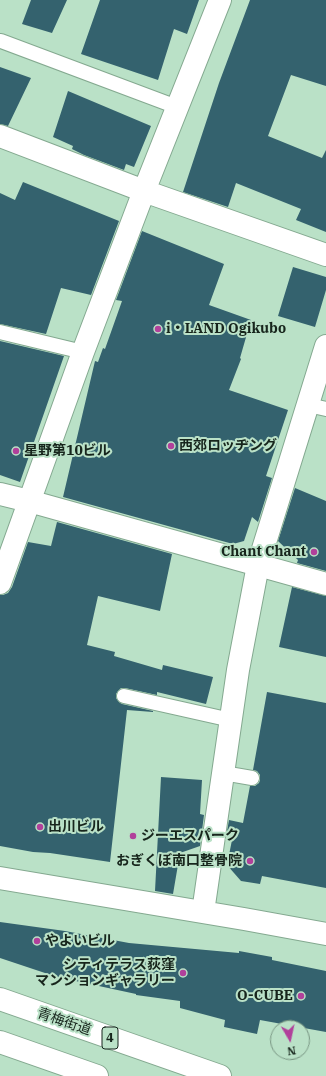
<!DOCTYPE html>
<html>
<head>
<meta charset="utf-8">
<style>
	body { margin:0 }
	#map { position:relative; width:326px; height:1076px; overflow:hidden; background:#bae1c7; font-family:"IBM Plex Serif",serif }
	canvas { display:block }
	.north { position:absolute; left:270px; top:1020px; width:40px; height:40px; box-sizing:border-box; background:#bae1c7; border:1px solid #799683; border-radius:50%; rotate:171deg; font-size:11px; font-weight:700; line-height:16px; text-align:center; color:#17251c }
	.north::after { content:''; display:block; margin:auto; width:14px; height:18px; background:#b1409b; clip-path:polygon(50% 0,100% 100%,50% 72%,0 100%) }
</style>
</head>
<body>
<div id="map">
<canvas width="326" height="1076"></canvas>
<div class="north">N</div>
</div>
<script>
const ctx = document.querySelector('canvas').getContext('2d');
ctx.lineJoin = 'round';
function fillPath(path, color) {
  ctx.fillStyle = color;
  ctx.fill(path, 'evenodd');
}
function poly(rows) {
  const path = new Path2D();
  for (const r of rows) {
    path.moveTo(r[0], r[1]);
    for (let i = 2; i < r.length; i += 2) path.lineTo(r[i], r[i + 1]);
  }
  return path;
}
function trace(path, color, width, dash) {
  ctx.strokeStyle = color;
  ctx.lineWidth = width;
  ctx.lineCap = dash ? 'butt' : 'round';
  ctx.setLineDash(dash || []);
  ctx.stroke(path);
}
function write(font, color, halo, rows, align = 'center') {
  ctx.font = font + ' "IBM Plex Serif","Noto Sans JP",serif';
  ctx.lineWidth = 4;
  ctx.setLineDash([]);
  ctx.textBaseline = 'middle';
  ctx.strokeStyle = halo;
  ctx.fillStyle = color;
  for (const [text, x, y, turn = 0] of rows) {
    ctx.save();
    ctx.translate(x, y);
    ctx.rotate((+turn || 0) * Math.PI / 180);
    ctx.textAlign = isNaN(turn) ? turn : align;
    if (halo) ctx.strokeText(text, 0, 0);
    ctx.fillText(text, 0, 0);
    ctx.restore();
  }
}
fillPath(poly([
	[31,0,67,0,52,33,22,24],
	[100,0,199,0,187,34,174,29,158,80,81,54],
	[250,0,326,0,326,86,291,75,268,136,322,158,326,150,326,232,296,220,301,209,236,183,228,207,183,192,219,83],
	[0,67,31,78,8,126,0,124],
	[68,91,151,126,134,167,126,164,124,170,84,155,72,149,73,146,53,137],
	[23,182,119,221,91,295,61,288,46,334,0,324,0,193,15,200],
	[142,231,224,264,209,305,251,320,240,358,241,359,229,390,288,410,266,476,272,478,258,522,252,517,244,541,233,544,63,497,95,361,98,362,103,348,105,349,122,301,116,300],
	[293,267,326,277,326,290,315,327,278,316],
	[0,341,64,356,20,482,0,475],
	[295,488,326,501,326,571,297,563,298,560,278,541],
	[57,522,172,554,160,611,98,596,87,645,115,652,114,656,162,670,163,665,213,677,206,704,157,692,157,695,125,688,121,688,118,691,116,694,116,698,119,702,122,704,153,711,153,712,127,710,110,862,50,853,33,852,0,846,0,595,3,595,8,593,12,587,28,542,51,546],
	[292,587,326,596,326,657,279,647],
	[267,692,326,703,326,888,262,876,260,884,241,881,227,865,233,835,226,837,229,820,243,823,250,786,255,786,259,783,260,780,260,775,257,771,253,770],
	[161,777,202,780,200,814,204,815,200,846,180,853,173,894,155,891],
	[0,922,65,931,129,943,239,953,239,951,272,957,272,960,326,971,326,1032,260,1020,257,1034,224,1027,225,1020,180,1008,180,1001,136,995,136,994,57,977,0,958]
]), '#34626e');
const service = poly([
	[1,41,177,107],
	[0,332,83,352],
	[308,405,326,409],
	[124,696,231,720],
	[223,773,252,778]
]);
const minor = poly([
	[0,136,144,191,326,255],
	[0,494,29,501,326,584],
	[0,583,83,352,144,191,220,0]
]);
const tertiary = poly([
	[0,878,244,919,326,934],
	[203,912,238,670,258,565,326,346]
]);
const primary = poly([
	[0,999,220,1076],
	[0,1042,97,1076]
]);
trace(service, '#84a990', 16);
trace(minor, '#84a990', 24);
trace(tertiary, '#84a990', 24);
trace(primary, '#84a990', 24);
trace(service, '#fff', 14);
trace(minor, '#fff', 22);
trace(tertiary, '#fff', 22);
trace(primary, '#fff', 22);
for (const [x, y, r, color] of [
	[158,329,4,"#b1409b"],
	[171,446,4,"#b1409b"],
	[16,451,4,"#b1409b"],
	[314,552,4,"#b1409b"],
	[40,827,4,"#b1409b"],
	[133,836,4,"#b1409b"],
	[250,861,4,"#b1409b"],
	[37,941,4,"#b1409b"],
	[183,973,4,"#b1409b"],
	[301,996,4,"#b1409b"]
]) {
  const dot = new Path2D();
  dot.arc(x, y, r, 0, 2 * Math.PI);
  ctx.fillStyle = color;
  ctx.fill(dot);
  trace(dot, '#bae1c7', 1.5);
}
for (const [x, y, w] of [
	[110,1038,16]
]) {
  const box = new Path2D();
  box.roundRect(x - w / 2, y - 11, w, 22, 3);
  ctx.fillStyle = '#bae1c7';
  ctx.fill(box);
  trace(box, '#17251c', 1);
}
write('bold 13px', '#17251c', null, [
	["4",110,1038]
]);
write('bold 14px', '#17251c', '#bae1c7', [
	["i・LAND Ogikubo",166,329],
	["西郊ロッヂング",179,446],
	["星野第10ビル",24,451],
	["Chant Chant",306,552,"right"],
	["出川ビル",48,827],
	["ジーエスパーク",141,836],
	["おぎくぼ南口整骨院",242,861,"right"],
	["やよいビル",45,941],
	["シティテラス荻窪",175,965,"right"],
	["マンションギャラリー",175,981,"right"],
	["O-CUBE",293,996,"right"]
], 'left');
write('14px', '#17251c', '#bae1c7', [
	["青梅街道",64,1022,19]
]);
</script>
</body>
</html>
